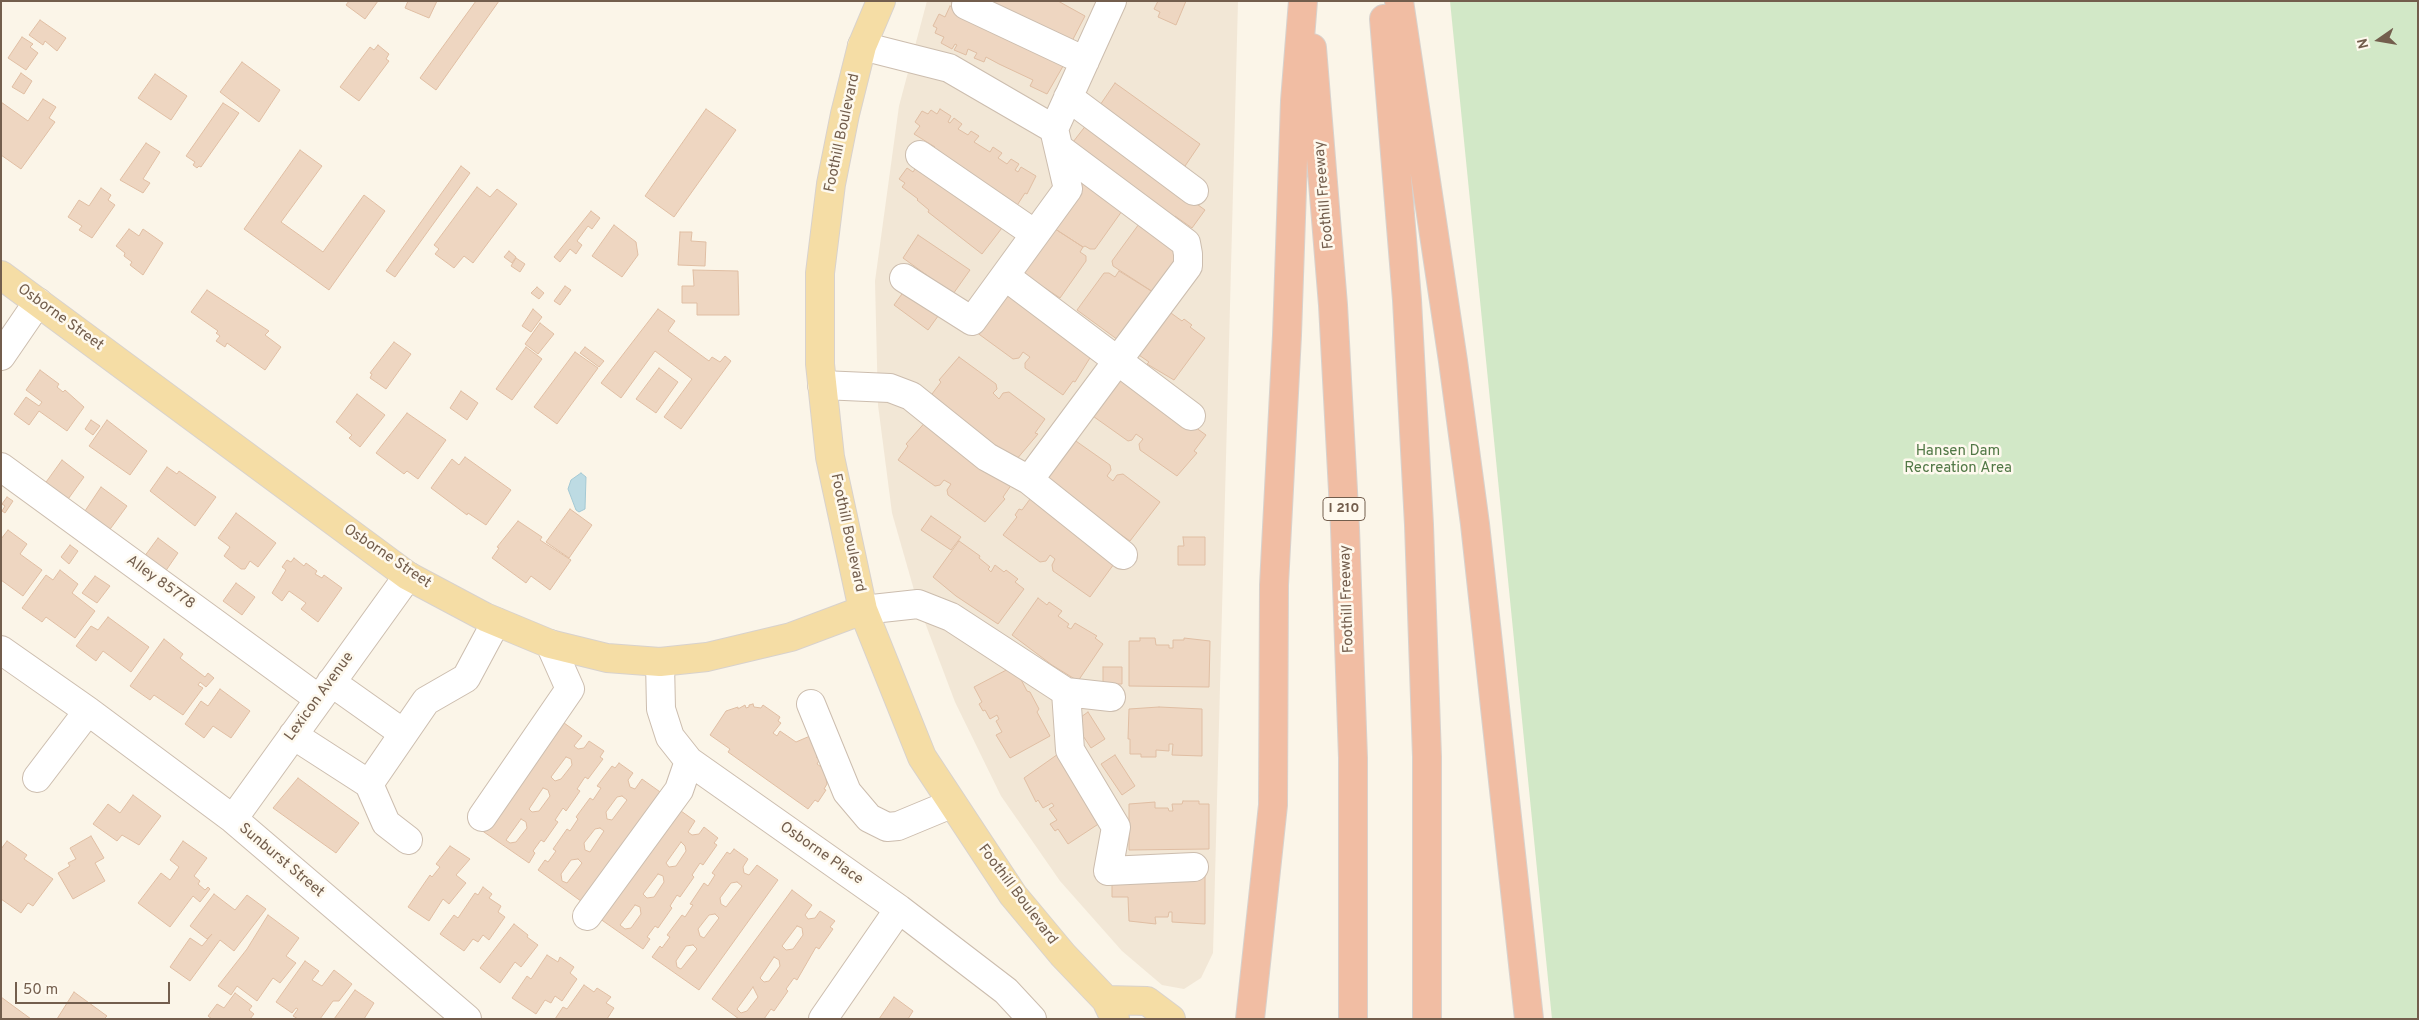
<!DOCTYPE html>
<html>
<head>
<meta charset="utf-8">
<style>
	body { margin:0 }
	#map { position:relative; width:2419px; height:1020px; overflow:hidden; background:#fbf5e8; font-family:Overpass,sans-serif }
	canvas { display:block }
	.frame { position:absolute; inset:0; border:2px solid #735e4d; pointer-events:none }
	.north { position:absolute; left:2354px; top:15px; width:50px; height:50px; -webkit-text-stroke:4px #fef9ee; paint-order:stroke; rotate:257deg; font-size:14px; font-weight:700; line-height:20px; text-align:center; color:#735e4d }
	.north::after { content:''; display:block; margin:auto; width:18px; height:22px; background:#735e4d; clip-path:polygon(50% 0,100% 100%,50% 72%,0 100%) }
	.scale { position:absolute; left:15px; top:982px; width:155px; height:22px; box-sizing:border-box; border:2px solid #735e4d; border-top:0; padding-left:6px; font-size:15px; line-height:18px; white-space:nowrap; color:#735e4d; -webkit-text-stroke:4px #fef9ee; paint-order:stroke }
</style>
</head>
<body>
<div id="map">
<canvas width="2419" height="1020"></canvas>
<div class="frame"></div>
<div class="north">N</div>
<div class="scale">50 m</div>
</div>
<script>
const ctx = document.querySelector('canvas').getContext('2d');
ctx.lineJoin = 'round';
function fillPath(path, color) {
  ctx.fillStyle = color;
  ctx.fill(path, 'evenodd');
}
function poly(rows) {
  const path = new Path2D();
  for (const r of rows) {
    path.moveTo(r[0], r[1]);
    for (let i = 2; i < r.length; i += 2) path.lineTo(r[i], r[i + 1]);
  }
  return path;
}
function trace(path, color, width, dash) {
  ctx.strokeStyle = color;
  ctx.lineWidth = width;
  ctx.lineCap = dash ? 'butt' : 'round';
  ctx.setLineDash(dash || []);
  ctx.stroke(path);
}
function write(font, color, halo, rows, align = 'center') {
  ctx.font = font + ' Overpass,sans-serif';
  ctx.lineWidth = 5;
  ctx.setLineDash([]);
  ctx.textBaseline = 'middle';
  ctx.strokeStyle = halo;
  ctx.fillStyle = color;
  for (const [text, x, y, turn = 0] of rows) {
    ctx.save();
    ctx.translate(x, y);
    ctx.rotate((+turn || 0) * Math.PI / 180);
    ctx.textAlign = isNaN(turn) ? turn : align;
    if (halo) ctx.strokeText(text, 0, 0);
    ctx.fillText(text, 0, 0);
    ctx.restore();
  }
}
fillPath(poly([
	[927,1,1238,1,1213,953,1201,978,1184,989,1162,985,1122,951,1060,881,1001,796,955,702,918,604,892,513,878,405,875,281,899,106]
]), '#f2e7d6');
fillPath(poly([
	[1450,1,2418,1,2418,1019,1552,1019]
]), '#d2e8c7');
const water = poly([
	[581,473,586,477,585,509,579,512,576,510,568,489,571,480,581,473]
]);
fillPath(water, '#bddbe3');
trace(water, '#a4c9d4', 1);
const building = poly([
	[349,1,378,1,365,19,346,5,349,1],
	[408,1,437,1,429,18,405,8,408,1],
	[476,1,499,1,436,90,420,78,476,1],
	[989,1,1058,1,1085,16,1071,43,989,1],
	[1186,1,1176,25,1158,17,1160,12,1154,9,1158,1,1186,1],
	[950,6,1066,61,1047,94,1030,86,1033,80,999,64,986,57,984,62,974,58,977,53,968,49,966,55,954,50,957,45,955,44,952,49,941,43,944,37,935,33,937,28,933,26,939,14,945,17,950,6],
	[40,20,66,38,57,51,45,41,43,45,29,35,40,20],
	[22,37,33,44,30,47,38,53,26,70,8,58,22,37],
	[378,45,389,54,386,59,389,61,359,101,340,87,370,47,374,50,378,45],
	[242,62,280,90,259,122,220,92,242,62],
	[21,73,32,81,24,94,12,87,21,73],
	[155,74,187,96,171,120,138,98,155,74],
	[1115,83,1200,144,1183,169,1098,108,1115,83],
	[43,99,56,107,49,118,55,122,21,169,1,155,1,102,28,121,43,99],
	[223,103,239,113,201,167,199,166,197,168,193,165,195,162,186,156,223,103],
	[706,109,736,130,674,217,645,196,706,109],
	[940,109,951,116,948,122,950,123,954,118,962,124,958,129,968,135,971,131,979,136,974,142,990,152,993,147,1002,153,998,158,1007,164,1011,159,1019,164,1015,170,1018,172,1021,167,1036,176,1027,194,1025,193,1016,207,932,150,935,147,914,134,920,126,915,122,922,111,928,114,931,110,937,114,940,109],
	[1087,124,1205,210,1192,228,1175,216,1172,220,1073,142,1087,124],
	[146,143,160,152,143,179,150,183,143,193,120,180,146,143],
	[300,150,322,166,281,222,323,252,364,195,385,211,329,290,244,229,300,150],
	[919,163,1005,224,982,254,928,212,929,210,917,200,918,199,902,187,905,183,899,179,907,168,913,172,919,163],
	[461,166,470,173,395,277,386,271,461,166],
	[1080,182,1122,211,1095,249,1090,249,1085,246,1083,247,1049,225,1080,182],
	[477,187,490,197,497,189,517,204,473,263,464,256,454,268,435,254,439,249,434,245,477,187],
	[101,188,111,195,108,200,115,205,92,238,79,230,82,226,68,217,79,200,89,206,101,188],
	[591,211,600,218,592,229,588,226,577,241,582,245,576,254,570,249,560,262,554,257,591,211],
	[1139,224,1181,254,1153,292,1113,266,1112,261,1139,224],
	[614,225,636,242,638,255,622,277,592,256,614,225],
	[1049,225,1083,247,1080,252,1086,256,1086,261,1060,298,1045,288,1044,290,1018,268,1049,225],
	[129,229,139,236,143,229,163,243,143,275,130,265,132,262,124,256,125,253,116,246,129,229],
	[680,232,692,232,691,241,706,242,705,266,678,265,680,232],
	[918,235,970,270,953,294,903,258,918,235],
	[509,251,516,257,512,263,504,257,509,251],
	[516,258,525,264,520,272,511,266,516,258],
	[693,270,738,271,739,315,697,315,697,303,682,303,682,286,694,286,693,270],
	[1119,271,1153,292,1118,340,1077,310,1104,273,1109,273,1115,277,1119,271],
	[565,286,571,290,560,305,554,301,565,286],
	[537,287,544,293,539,299,531,293,537,287],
	[907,287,941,312,928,330,894,305,907,287],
	[207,290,269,331,265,335,281,347,265,370,227,343,225,347,216,341,220,336,216,333,218,331,191,312,207,290],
	[1006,291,1093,353,1075,382,1073,381,1063,395,1025,368,1025,363,1030,357,1023,352,1019,358,1013,359,976,332,1006,291],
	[1164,308,1182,321,1184,319,1192,325,1190,327,1205,338,1174,380,1147,364,1149,362,1133,351,1164,308],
	[533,309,542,317,531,332,522,326,533,309],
	[658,309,675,321,668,331,709,361,712,357,720,362,725,356,731,361,681,429,664,417,692,379,655,351,621,398,601,383,658,309],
	[540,323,554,334,538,354,525,344,540,323],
	[394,342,411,354,386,389,370,378,372,374,370,373,394,342],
	[526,347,542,359,512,400,496,389,526,347],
	[585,347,604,361,599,367,580,353,585,347],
	[575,352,598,368,557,424,534,407,575,352],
	[959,357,996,384,997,389,993,393,999,399,1003,393,1009,392,1045,419,1035,433,1038,434,1016,460,929,398,941,382,939,380,959,357],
	[659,368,678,382,656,413,636,399,659,368],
	[40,370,59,384,57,387,63,392,65,390,84,407,67,431,39,411,29,425,14,414,26,397,39,406,42,402,26,390,40,370],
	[1120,373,1206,435,1194,451,1197,453,1177,476,1140,450,1139,444,1143,439,1136,434,1132,440,1128,441,1090,414,1120,373],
	[461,391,478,403,467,420,450,408,461,391],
	[357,394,385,415,360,447,349,438,352,435,336,422,357,394],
	[407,413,446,440,418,479,407,471,404,474,376,453,407,413],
	[928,419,1014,481,1003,497,1005,499,985,522,948,495,947,490,951,484,944,480,940,485,935,486,898,460,908,446,906,444,928,419],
	[91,420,100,426,93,435,85,429,91,420],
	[107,420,147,451,130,475,89,446,107,420],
	[1073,439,1110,465,1111,470,1107,476,1113,481,1117,475,1123,474,1160,502,1130,541,1043,480,1073,439],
	[465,457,511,490,486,525,468,513,467,515,431,488,452,459,459,465,465,457],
	[62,460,84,477,66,502,44,485,62,460],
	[167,467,177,474,179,471,216,497,195,526,150,491,167,467],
	[101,487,127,506,108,532,83,514,101,487],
	[1033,495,1119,557,1090,597,1053,571,1052,565,1055,559,1050,555,1046,561,1040,562,1003,535,1017,517,1015,515,1019,509,1022,510,1033,495],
	[7,497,13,501,5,513,2,511,5,506,2,504,7,497],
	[570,509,592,525,569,558,546,542,570,509],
	[236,513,276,543,258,567,250,561,245,569,241,569,224,556,230,547,218,538,236,513],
	[931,516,961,537,951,550,921,530,931,516],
	[518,521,542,537,540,540,571,560,550,590,531,576,526,583,492,558,499,548,497,547,518,521],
	[8,530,27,544,20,554,42,570,23,596,1,580,1,539,8,530],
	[1183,537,1205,537,1205,565,1178,565,1178,546,1184,546,1183,537],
	[158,538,178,553,165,572,144,557,158,538],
	[959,541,980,556,979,558,990,567,988,569,991,572,995,565,1004,572,1006,570,1018,579,1015,582,1024,589,998,624,956,596,933,577,959,541],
	[70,545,78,551,69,564,61,557,70,545],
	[294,558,304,566,306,563,317,571,315,574,322,578,324,575,342,588,318,622,301,609,306,603,289,591,282,601,272,593,286,570,282,567,287,560,291,562,294,558],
	[60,570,78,584,72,593,95,611,75,638,46,617,42,622,22,608,46,575,53,580,60,570],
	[95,576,110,586,97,603,82,593,95,576],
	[236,583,255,597,242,615,223,601,236,583],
	[1038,598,1047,605,1049,602,1062,611,1058,616,1069,624,1067,627,1071,629,1075,623,1097,636,1095,638,1103,644,1078,681,1052,665,1012,635,1038,598],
	[108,617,149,647,131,672,103,651,96,661,76,646,91,626,98,630,108,617],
	[1140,638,1155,638,1156,645,1169,645,1169,648,1173,648,1173,640,1184,640,1184,638,1210,641,1209,687,1129,686,1129,641,1140,641,1140,638],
	[164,639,183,654,180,658,205,677,208,673,214,678,206,687,200,682,198,685,203,688,183,715,154,695,150,700,130,686,164,639],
	[1014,666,1027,691,1030,692,1039,709,1037,712,1050,736,1010,758,996,735,1002,732,996,721,999,719,997,715,990,719,985,710,983,711,979,704,982,702,974,687,1014,666],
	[1103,667,1122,667,1122,684,1103,684,1103,667],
	[220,689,250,711,231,738,213,726,204,738,185,724,201,701,208,706,220,689],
	[753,704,754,707,761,708,763,705,780,717,778,721,781,723,773,733,777,736,780,731,796,742,810,736,819,756,816,757,820,759,817,764,824,769,827,784,824,789,826,790,818,802,815,800,808,809,728,752,730,749,710,735,726,711,738,707,738,709,745,705,746,708,749,707,749,705,753,704],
	[1159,707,1202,709,1202,756,1172,755,1173,744,1169,744,1169,751,1156,750,1156,757,1141,757,1141,754,1130,754,1130,739,1128,739,1129,709,1159,707],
	[1088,712,1105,739,1091,748,1074,722,1088,712],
	[560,720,582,736,574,746,578,749,584,748,589,741,604,751,600,757,603,759,588,779,585,777,577,789,580,791,566,811,563,808,555,820,558,822,544,842,541,840,533,851,535,853,529,863,481,830,560,720],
	[566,757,571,759,572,765,561,779,555,781,551,777,566,757],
	[543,788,548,790,550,796,539,811,532,812,529,809,543,788],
	[521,819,526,822,527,828,516,842,510,843,506,840,521,819],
	[1061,752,1106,819,1068,844,1058,829,1055,831,1050,824,1057,820,1049,809,1054,806,1052,803,1043,808,1038,800,1036,802,1024,778,1061,752],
	[1115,755,1135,786,1122,795,1101,764,1115,755],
	[619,763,633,773,628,780,630,787,635,789,642,779,663,794,585,904,538,870,545,860,548,862,556,851,553,849,567,829,570,831,578,819,576,817,590,798,593,800,601,788,597,786,612,766,615,768,619,763],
	[622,796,627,800,612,820,607,819,606,812,617,797,622,796],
	[600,828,604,831,590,852,585,850,584,843,595,829,600,828],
	[578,859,582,863,567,883,562,881,561,874,571,860,578,859],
	[298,778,359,823,336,853,273,808,298,778],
	[133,795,161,816,139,845,122,835,117,841,93,824,108,804,120,813,133,795],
	[1183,801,1199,801,1199,804,1209,804,1209,849,1129,850,1129,804,1155,802,1155,808,1168,808,1169,811,1173,811,1172,804,1182,804,1183,801],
	[674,806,695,821,688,832,692,835,699,834,704,827,718,838,714,843,717,845,703,865,700,863,692,875,694,877,680,897,677,895,670,906,672,908,658,928,655,926,647,937,650,939,643,949,596,916,674,806],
	[681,842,685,846,686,851,676,866,669,867,666,863,681,842],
	[658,874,663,876,664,882,654,897,647,898,643,894,658,874],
	[635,905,640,907,641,914,631,928,625,929,620,925,635,905],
	[91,836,104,858,95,863,105,881,73,899,58,873,70,866,68,863,76,859,70,848,91,836],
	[7,841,27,855,24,859,53,879,33,906,28,903,21,913,1,899,1,849,7,841],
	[183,841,207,858,194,876,200,881,198,884,205,890,208,887,210,889,200,902,193,896,170,927,138,903,161,873,170,880,179,867,170,860,183,841],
	[450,846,470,859,456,875,466,883,449,904,443,899,429,921,408,907,430,875,432,877,440,867,436,864,450,846],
	[734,849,748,859,743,867,744,873,749,875,757,865,778,880,699,990,652,957,660,946,662,948,670,937,667,935,682,915,685,917,693,905,690,904,704,883,708,886,715,875,712,873,727,852,730,854,734,849],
	[737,882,742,886,726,907,721,904,720,898,731,883,737,882],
	[715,914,719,918,704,938,700,936,698,929,709,915,715,914],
	[693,945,697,949,681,969,677,967,676,961,686,946,693,945],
	[1179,876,1205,876,1205,924,1172,922,1172,912,1169,912,1168,917,1155,917,1156,924,1129,921,1128,897,1112,897,1112,880,1179,876],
	[483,887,492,894,489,898,501,906,498,912,505,917,489,940,483,935,478,942,473,939,464,951,440,934,454,915,458,918,475,893,478,895,483,887],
	[792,890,812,905,805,915,808,919,815,918,820,911,835,921,830,927,833,929,819,949,816,947,797,980,794,978,786,989,788,991,774,1011,771,1009,764,1019,739,1019,712,999,792,890],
	[797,926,802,928,803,935,793,949,786,950,782,946,797,926],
	[774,957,779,960,780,966,769,981,764,982,760,978,774,957],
	[753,987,758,997,747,1011,741,1013,737,1009,753,987],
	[214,894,235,910,247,895,266,909,234,951,220,940,190,981,170,967,190,938,202,946,212,934,207,939,190,926,214,894],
	[268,915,299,938,286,956,296,963,280,983,273,978,257,1001,237,986,231,995,218,986,247,949,268,915],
	[514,924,528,935,527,937,538,945,521,967,515,962,500,983,480,968,514,924],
	[547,955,558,962,560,957,574,967,570,973,577,979,562,1001,555,996,551,1003,545,1000,536,1014,512,998,527,976,531,979,547,955],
	[305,961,319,971,312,980,322,986,334,970,352,984,339,1001,333,1001,320,1019,298,1019,293,1016,298,1009,296,1008,292,1013,276,1002,305,961],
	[584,985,594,992,597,988,611,997,606,1003,614,1008,607,1019,555,1019,563,1007,567,1009,584,985],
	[355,990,374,1003,364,1019,334,1019,355,990],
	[74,992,107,1016,104,1019,57,1019,74,992],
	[235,993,252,1006,249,1010,254,1014,250,1019,212,1019,208,1016,217,1004,224,1008,235,993],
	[1,997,31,1019,1,1019,1,997],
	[894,997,913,1011,908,1019,879,1019,894,997]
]);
fillPath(building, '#eed6c1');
trace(building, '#e0bea3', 1);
const minor = poly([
	[966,5,1085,61],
	[862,46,949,68,1054,129],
	[1068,97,1194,191],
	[1060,149,1186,243,1188,254,1188,266,1029,480,1123,555],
	[920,155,1035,234],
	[1005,276,1191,416],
	[904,278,972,321,1068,189,1054,129,1112,1],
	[1,356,38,302],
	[822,385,890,388,911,396,987,457,1029,480],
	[1,467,319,699],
	[863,610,918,604,951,617,1066,692,1111,697],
	[1,650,88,711,233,819,467,1019],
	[660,662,661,709,670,737,689,761,899,909,1006,991,1032,1019],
	[331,682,403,733],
	[1066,692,1070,750,1116,827,1108,871,1194,867],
	[811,704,847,792,869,818,887,827,898,826,951,804],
	[293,735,369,784,426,701,466,678,496,622],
	[37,778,88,711],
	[369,784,386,823,408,840],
	[482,817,570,689,550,644],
	[233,819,408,576],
	[587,916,679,790,689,761],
	[823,1019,899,909]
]);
const major = poly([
	[881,1,862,46,845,114,831,184,820,273,820,364,830,457,863,610,922,757,1013,895,1063,955,1106,1000,1115,1019],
	[1,275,408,576,485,617,550,644,607,658,660,662,707,657,791,637,863,610],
	[1106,1000,1147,1001,1171,1019]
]);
const highway = poly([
	[1399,1,1453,361,1475,524,1529,1019],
	[1384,19,1407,300,1419,525,1427,757,1427,1019],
	[1312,48,1333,305,1345,528,1353,758,1353,1019],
	[1250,1019,1273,805,1274,585,1287,335,1295,101,1303,1]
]);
trace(minor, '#ccbdae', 30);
trace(major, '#d8d2cd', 30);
trace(highway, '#d8d2cd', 30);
trace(minor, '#fff', 28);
trace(major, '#f5dda5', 28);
trace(highway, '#f1bda3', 28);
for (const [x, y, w] of [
	[1344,509,42]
]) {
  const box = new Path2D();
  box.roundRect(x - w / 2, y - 11.5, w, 23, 4);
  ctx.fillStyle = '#fef9ee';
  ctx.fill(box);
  trace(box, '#735e4d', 1);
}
write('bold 14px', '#735e4d', null, [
	["I 210",1344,509]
]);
write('15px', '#735e4d', '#fef9ee', [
	["Foothill Boulevard",843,133,-78],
	["Foothill Freeway",1325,195,-95],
	["Osborne Street",60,318,36],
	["Foothill Boulevard",847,533,78],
	["Osborne Street",387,557,34],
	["Alley 85778",160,583,36],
	["Foothill Freeway",1348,599,-92],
	["Lexicon Avenue",320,697,-54],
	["Osborne Place",821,854,35],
	["Sunburst Street",281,861,40],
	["Foothill Boulevard",1017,895,53]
]);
write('15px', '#517846', '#fef9ee', [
	["Hansen Dam",1958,452],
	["Recreation Area",1958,469]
]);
</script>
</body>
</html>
